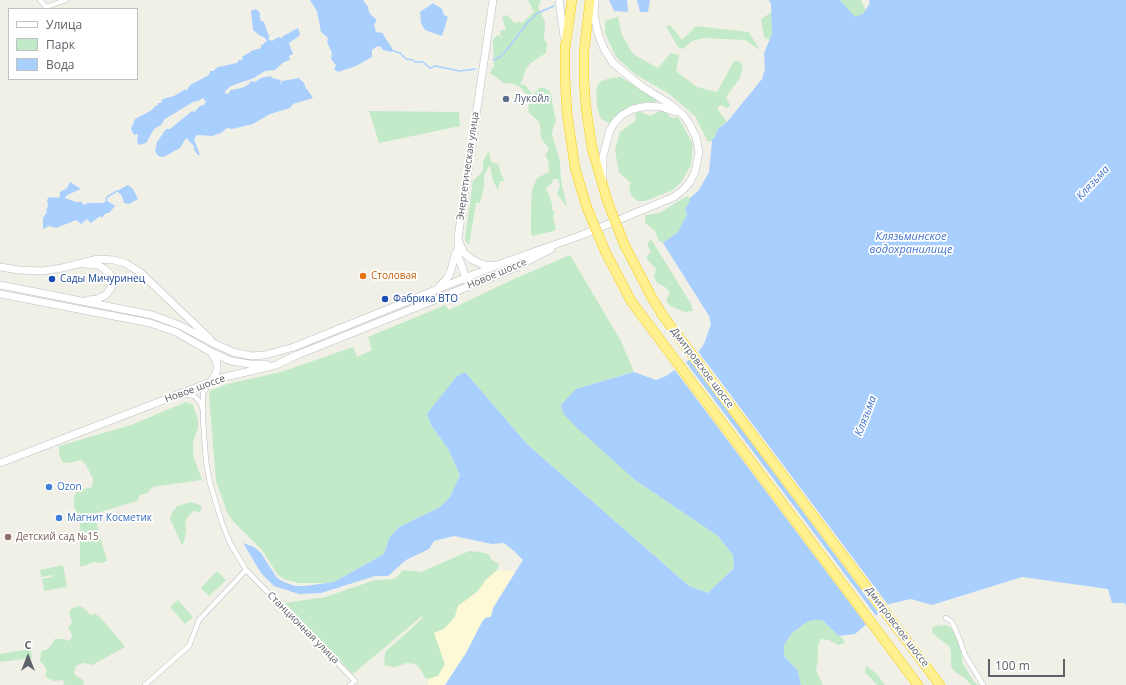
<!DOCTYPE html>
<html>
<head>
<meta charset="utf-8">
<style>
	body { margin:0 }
	#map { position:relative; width:1126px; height:685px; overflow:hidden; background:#f1f0e7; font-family:"Open Sans",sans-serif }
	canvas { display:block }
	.legend { position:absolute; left:8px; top:8px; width:130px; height:72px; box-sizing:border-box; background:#fff; border:1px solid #bfc0c3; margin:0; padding:5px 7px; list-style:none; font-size:12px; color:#5e6168 }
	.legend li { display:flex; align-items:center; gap:8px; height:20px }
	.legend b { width:20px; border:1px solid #bfc0c3 }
	.north { position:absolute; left:8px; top:637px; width:40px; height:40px; -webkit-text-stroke:3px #fff; paint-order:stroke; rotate:0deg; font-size:11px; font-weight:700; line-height:16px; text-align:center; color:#5e6168 }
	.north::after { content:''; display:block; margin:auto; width:14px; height:18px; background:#5e6168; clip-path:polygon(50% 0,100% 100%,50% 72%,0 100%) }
	.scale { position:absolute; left:988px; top:659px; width:77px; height:18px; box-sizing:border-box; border:2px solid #5e6168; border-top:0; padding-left:5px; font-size:12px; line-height:14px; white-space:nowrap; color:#5e6168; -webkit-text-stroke:3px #fff; paint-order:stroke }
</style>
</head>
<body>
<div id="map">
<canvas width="1126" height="685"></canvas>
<ul class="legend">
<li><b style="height:5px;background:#fff"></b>Улица</li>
<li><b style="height:11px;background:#c2eac8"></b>Парк</li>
<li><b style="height:11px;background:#a9cfff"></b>Вода</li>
</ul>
<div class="north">С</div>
<div class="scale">100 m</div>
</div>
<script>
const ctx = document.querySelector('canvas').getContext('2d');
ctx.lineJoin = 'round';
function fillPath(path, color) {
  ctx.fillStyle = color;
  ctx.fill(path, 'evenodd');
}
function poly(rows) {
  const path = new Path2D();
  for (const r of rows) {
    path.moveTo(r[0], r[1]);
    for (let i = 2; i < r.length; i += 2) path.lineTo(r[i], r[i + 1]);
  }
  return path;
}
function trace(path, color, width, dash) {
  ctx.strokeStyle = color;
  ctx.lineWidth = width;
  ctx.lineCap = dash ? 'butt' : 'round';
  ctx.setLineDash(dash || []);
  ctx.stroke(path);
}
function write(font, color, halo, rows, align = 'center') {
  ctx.font = font + ' "Open Sans",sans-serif';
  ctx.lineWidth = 3.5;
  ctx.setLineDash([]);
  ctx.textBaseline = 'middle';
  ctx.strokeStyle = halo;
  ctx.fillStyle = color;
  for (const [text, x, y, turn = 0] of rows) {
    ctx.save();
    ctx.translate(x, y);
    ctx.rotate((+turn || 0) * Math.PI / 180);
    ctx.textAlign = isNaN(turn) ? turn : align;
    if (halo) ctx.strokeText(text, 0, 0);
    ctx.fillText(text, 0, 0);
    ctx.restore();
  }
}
fillPath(poly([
	[528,0,541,0,538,7,545,22,544,39,547,44,546,53,531,63,526,69,520,86,523,84,526,86,533,95,539,88,544,88,550,91,556,121,553,128,552,135,560,161,561,180,567,207,557,194,560,185,558,179,553,179,552,183,546,188,552,204,552,210,555,212,553,216,556,229,554,231,532,236,531,232,531,210,532,190,537,178,549,172,548,160,545,155,549,149,541,138,540,125,538,121,529,113,528,106,530,98,520,87,514,84,504,83,490,73,494,66,493,40,497,35,503,38,500,35,501,30,506,30,502,17,508,15,514,23,517,23,519,21,522,23,534,12],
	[840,0,861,0,866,11,863,15,855,18],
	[772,12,777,24,770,40,764,37,761,19],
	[618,17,622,35,633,54,658,68,671,53,679,55,676,71,697,87,717,92,734,61,739,61,743,66,740,78,726,97,730,105,728,108,721,105,717,108,727,122,718,129,714,139,708,142,695,116,668,93,636,75,616,57,605,33,605,21],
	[666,26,671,26,682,40,696,26,749,32,760,50,745,40,704,38,692,41,683,49,678,47],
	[621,77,659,101,629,106,609,123,601,119,597,108,596,88,601,81,611,78],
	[662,110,672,118,678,117,693,144,691,165,681,183,671,191,645,201,637,201,631,195,629,189,631,183,619,173,615,150,620,132,636,120,635,115,639,111,650,116],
	[369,111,459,112,460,126,379,143],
	[489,151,491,162,499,165,501,174,505,181,500,181,498,190,493,181,490,165,484,175,484,186,480,203,476,203,469,245,466,242,465,237,473,181,483,171,483,161],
	[687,196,690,198,690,201,685,209,687,215,684,222,678,232,663,243,659,241,655,231,645,223,645,215,659,213],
	[651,239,691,304,693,311,685,312,670,306,666,300,670,293,665,287,657,283,654,276,656,268,650,263,646,257,651,252,647,244],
	[570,255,621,341,634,372,576,389,635,480,718,536,733,555,734,568,708,593,689,586,528,445,465,372,431,425,448,449,460,475,450,497,440,507,399,527,389,538,384,554,334,582,327,583,298,583,284,579,278,575,262,550,233,521,227,512,216,481,209,396,210,391,227,384,281,372,353,347,357,357,372,350,368,337,445,305,449,310,516,278],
	[186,402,193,405,198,420,198,428,193,442,193,450,194,458,202,480,152,487,148,493,140,495,137,501,94,514,107,561,99,563,94,562,84,566,80,566,80,524,74,506,74,498,76,491,92,487,93,479,86,465,81,460,69,463,62,462,59,454,59,446,131,425],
	[191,502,202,506,200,512,193,511,187,518,185,523,186,530,184,542,182,545,170,519,172,513,177,506],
	[469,551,480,552,488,554,492,560,499,564,497,570,487,579,477,592,458,606,455,617,444,629,434,633,445,664,438,676,428,679,425,678,419,667,415,664,407,663,395,667,384,665,385,652,423,618,422,616,353,674,285,603,325,597,375,580,395,579,403,570,421,572],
	[63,565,67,587,44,591,42,579,52,577,52,575,41,577,40,570],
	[217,571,226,580,209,596,201,588],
	[178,600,193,617,185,624,170,607],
	[78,606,82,607,91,615,95,614,99,616,123,644,125,647,92,665,84,663,80,664,76,666,74,673,76,676,83,680,84,685,63,685,65,682,62,680,54,681,47,678,45,674,47,671,45,667,40,661,41,652,44,650,48,649,55,639,64,639,68,641,71,639,72,635,68,627,71,625,72,621,69,613,71,609],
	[814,620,822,620,843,639,845,643,838,645,829,640,821,639,818,646,818,661,816,670,823,685,801,685,798,671,784,656,784,645,792,633,807,622],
	[947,625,953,630,960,645,963,664,974,682,978,685,971,685,965,678,955,672,951,666,951,654,950,647,932,633,932,628,935,626],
	[31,649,32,658,0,662,0,654],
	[866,666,876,673,885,685,877,685,871,678,865,673]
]), '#c2eac8');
fillPath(poly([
	[498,570,515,572,493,608,492,614,490,617,482,622,466,653,445,685,428,685,428,679,438,676,445,664,434,633,444,629,455,617,458,606,477,592,487,579]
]), '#fdf9d6');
fillPath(poly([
	[310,0,363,0,369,8,368,9,370,14,376,19,376,22,374,24,376,32,383,33,384,36,392,48,392,52,383,50,380,46,376,47,372,50,372,57,356,66,338,72,334,69,336,65,331,59,332,53,327,42,328,38,321,32,317,11],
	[609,0,627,0,628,12,614,11],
	[637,0,650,0,648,12,640,12],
	[769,0,840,0,855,17,863,14,870,3,869,0,1126,0,1126,607,1125,603,1112,603,1108,589,1022,577,932,605,911,599,889,604,855,634,839,636,822,620,814,620,807,622,792,633,784,645,784,656,798,671,801,685,445,685,466,653,482,622,485,618,490,617,492,614,493,608,523,560,514,551,504,543,492,544,454,536,434,541,429,549,406,560,388,576,375,576,321,593,299,594,274,586,261,573,243,543,254,547,261,553,277,578,284,582,295,586,305,586,334,582,384,554,389,538,399,527,440,507,450,497,460,475,448,449,431,425,427,414,457,376,465,372,528,445,689,586,708,593,734,568,733,555,718,536,635,480,575,426,563,413,561,405,576,389,634,372,656,380,666,376,696,355,704,344,711,324,709,316,663,243,678,232,687,215,685,209,690,201,690,198,699,190,709,172,712,142,711,139,714,139,718,129,727,122,762,79,765,69,764,53,772,34,771,4],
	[433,3,442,9,444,15,448,17,442,36,425,30,421,23,420,12],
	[255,9,257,10,260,13,260,20,264,22,268,34,270,36,268,39,272,41,278,37,282,38,283,36,298,28,300,34,299,36,289,43,293,54,289,56,290,60,284,62,275,70,265,71,254,78,231,86,225,91,225,93,228,94,231,90,242,88,249,84,251,81,255,82,261,78,271,76,272,78,281,80,280,83,281,84,282,81,299,78,304,83,306,89,307,89,313,98,293,104,290,108,270,114,253,124,232,129,227,128,221,133,212,136,197,135,194,139,200,155,198,155,194,150,194,146,186,138,180,148,176,150,164,157,158,156,155,151,157,142,166,129,170,129,192,111,194,112,200,106,204,105,206,102,203,98,198,101,193,102,165,119,161,125,154,129,146,143,138,145,137,140,138,135,137,134,134,135,131,129,135,119,152,110,155,106,158,105,158,103,161,103,162,99,174,96,184,90,187,90,190,85,209,75,210,71,213,71,218,67,237,63,239,60,243,60,242,56,244,56,248,53,250,53,251,51,261,48,261,45,262,45,267,41,265,38,259,35,253,30,251,11],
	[70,182,81,189,67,195,65,198,76,202,82,202,83,205,88,203,102,203,105,202,106,200,115,206,109,213,106,213,102,218,100,216,91,223,87,219,81,224,76,220,56,228,49,226,43,229,43,218,47,212,46,210,48,206,47,200,49,197,58,198,60,196,60,192,67,188],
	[128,185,133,189,138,199,129,204,124,203,122,196,117,191]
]), '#a9cfff');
fillPath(poly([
	[697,350,889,606,880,615,688,358],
	[685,361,877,617,867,626,674,369]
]), '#f1f0e7');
trace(poly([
	[391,50,400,53,406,59,413,60,415,62,423,62,430,68,435,66,460,71,475,69],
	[493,60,500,57,505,52,529,21,538,13,554,6],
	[106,200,107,197,117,191]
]), '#a9cfff', 1.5);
const street = poly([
	[40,0,46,7,66,0],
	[210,383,203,393,203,420,206,461,210,483,222,523,230,543,246,570,355,681,350,685],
	[183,394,194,396,201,403,202,408],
	[946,618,952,622,959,638,965,655,983,685],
	[145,685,189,646,199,620,246,570]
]);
const secondary = poly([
	[559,0,564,37],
	[603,178,603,156,607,141,610,130,615,122,622,115,633,109,647,106,661,107,676,112],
	[459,242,464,253,471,259,484,265,494,265],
	[85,264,98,265,103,268,109,273,112,280,111,288,106,295,97,299,88,300],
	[0,267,19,270,42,271,62,268,98,259,114,260,125,263,141,273,210,339],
	[467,281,458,256,458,238,493,0],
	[0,285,152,315,179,325,213,343,233,352,251,356,265,355,294,347,500,264,582,235,674,197,683,190,690,182,695,172,699,152,696,137,689,123,683,115,670,104,641,86,613,63,604,49,598,34,594,14,595,0],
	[439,287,448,277,451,270,456,252],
	[0,294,150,323,176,332,211,352,231,361,250,364,266,364],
	[211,382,215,376,217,370,217,362,211,352],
	[0,463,221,378,276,365,297,355,512,269,551,249]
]);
const highway = poly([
	[572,0,565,49,565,76,567,113,575,168,587,208],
	[590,0,584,52,584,81,586,108,592,148,607,200],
	[624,244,651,296,663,316,940,685],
	[605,251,631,301,918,685]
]);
trace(street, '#bbbec3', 5.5);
trace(secondary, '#bcbec5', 8);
trace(highway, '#f8cb00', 10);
trace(street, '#fff', 4.5);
trace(secondary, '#fff', 7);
trace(highway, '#fff190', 9);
const highwayBridge = poly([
	[607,200,624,244],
	[587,208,605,251]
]);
trace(highwayBridge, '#f8cb00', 10, []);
trace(highwayBridge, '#fff190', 9);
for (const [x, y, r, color] of [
	[506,99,4,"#5c6f8a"],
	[363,276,4,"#e8710a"],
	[52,279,4,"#1a4fb4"],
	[385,299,4,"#1a4fb4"],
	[49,487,4,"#3f7fe0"],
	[59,518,4,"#3f7fe0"],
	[8,537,4,"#8d6e63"]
]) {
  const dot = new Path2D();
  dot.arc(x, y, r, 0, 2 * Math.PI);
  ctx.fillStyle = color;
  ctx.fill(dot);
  trace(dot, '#fff', 1.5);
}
write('10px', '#4e5e75', '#fff', [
	["Лукойл",514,99]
], 'left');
write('10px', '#5e6168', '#fff', [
	["Энергетическая улица",468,166,-82],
	["Новое шоссе",497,274,-23],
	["Дмитровское шоссе",702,368,53],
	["Новое шоссе",195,389,-20],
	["Дмитровское шоссе",897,627,53],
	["Станционная улица",303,628,45]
]);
write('10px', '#c56008', '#fff', [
	["Столовая",371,276]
], 'left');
write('10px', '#164399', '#fff', [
	["Сады Мичуринец",60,279],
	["Фабрика ВТО",393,299]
], 'left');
write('10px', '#366cbe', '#fff', [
	["Ozon",57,487],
	["Магнит Косметик",67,518]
], 'left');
write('10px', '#785e54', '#fff', [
	["Детский сад №15",16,537]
], 'left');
write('italic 11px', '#4273cd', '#fff', [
	["Клязьма",1093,183,-47],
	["Клязьминское",911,237],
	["водохранилище",911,250],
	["Клязьма",866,416,-69]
]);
</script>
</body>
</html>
